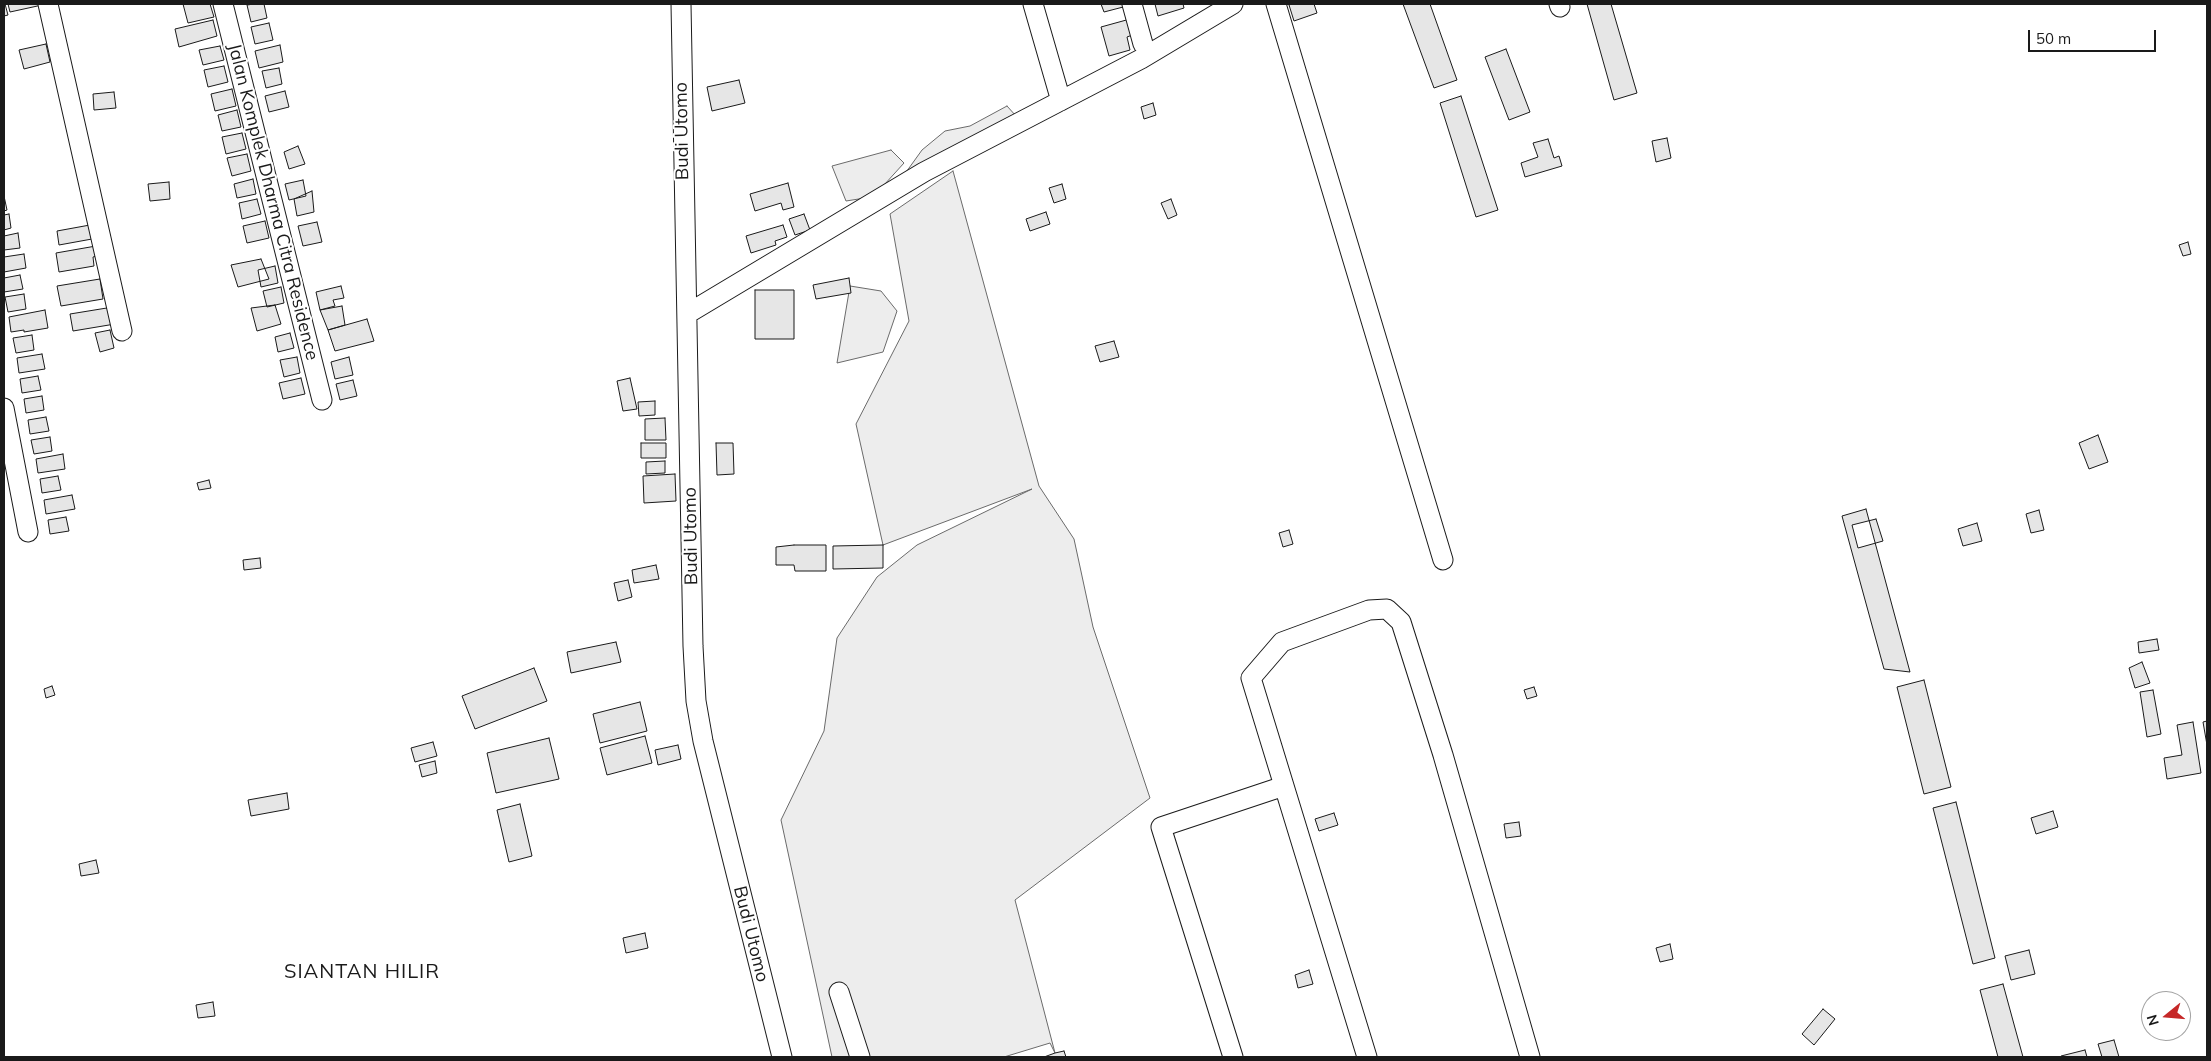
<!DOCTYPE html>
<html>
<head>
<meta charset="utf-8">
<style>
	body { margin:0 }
	#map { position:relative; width:2211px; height:1061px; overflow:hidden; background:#fff; font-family:Mulish,sans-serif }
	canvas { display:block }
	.frame { position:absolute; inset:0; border:5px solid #1a1a1a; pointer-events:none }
	.north { position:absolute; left:2141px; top:991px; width:50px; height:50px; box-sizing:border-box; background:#fff; border:1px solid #a3a3a3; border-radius:50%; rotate:253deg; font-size:14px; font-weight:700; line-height:20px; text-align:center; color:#1a1a1a }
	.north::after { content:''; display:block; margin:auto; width:18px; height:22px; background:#c62828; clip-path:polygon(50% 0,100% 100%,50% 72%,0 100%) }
	.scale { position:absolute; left:2028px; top:30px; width:128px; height:22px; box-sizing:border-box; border:2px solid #1a1a1a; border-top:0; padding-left:6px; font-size:15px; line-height:18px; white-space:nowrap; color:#1a1a1a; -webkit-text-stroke:4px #fff; paint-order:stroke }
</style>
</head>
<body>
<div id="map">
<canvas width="2211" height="1061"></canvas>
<div class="frame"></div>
<div class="north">N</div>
<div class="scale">50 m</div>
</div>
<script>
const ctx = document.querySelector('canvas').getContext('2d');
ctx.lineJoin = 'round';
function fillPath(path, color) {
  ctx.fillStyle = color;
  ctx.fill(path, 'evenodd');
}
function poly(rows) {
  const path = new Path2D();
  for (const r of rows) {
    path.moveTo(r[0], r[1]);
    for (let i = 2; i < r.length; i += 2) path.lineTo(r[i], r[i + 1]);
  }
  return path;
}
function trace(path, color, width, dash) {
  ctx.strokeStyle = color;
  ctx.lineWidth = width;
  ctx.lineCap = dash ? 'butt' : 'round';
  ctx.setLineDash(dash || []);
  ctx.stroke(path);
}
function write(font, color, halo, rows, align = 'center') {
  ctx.font = font + ' Mulish,sans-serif';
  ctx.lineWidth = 4;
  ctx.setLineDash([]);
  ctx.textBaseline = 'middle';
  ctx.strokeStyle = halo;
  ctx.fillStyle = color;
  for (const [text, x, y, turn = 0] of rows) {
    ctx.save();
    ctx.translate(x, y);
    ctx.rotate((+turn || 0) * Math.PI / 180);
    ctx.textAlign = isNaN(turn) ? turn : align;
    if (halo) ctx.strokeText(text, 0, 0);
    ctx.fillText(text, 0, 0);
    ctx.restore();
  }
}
const built = poly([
	[1007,106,1016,116,904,175,922,150,945,131,970,126,1007,106],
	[891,150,904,163,884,185,865,198,846,201,832,166,891,150],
	[953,171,1039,486,1074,539,1093,627,1150,798,1015,900,1055,1053,1050,1043,1004,1057,832,1057,781,820,824,731,837,638,877,577,917,545,1032,489,883,545,856,424,909,321,890,214,953,171],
	[850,286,881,291,897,311,883,352,837,363,850,286]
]);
fillPath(built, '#ededed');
trace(built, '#6a6a6a', 1);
const building = poly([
	[4,4,5,4,8,15,4,16,4,4],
	[8,4,41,4,42,5,10,12,8,4],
	[183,4,210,4,214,17,188,23,183,4],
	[254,4,264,4,267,18,251,22,247,5,254,4],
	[1101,4,1127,4,1127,6,1104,12,1101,4],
	[1155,4,1183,4,1184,8,1158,16,1155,4],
	[1292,4,1314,4,1317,13,1294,21,1289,5,1292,4],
	[1403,4,1430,4,1457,80,1434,88,1403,4],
	[1587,4,1611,4,1637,93,1614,100,1587,4],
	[1130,19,1135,34,1127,37,1130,50,1109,56,1101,27,1130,19],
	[213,20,217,36,179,47,175,29,213,20],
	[269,23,273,40,255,44,251,27,269,23],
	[46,44,50,62,24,69,19,50,46,44],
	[280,45,283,62,259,68,255,51,280,45],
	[220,46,224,60,203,65,199,50,220,46],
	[1506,49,1530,112,1509,120,1485,57,1506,49],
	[224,66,228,82,208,87,204,70,224,66],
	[279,68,282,84,266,88,262,71,279,68],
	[739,80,745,103,712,111,707,87,739,80],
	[232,89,236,106,215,111,211,94,232,89],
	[285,91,289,107,269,112,265,96,285,91],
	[114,92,116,108,94,110,93,94,114,92],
	[1461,96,1498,210,1476,217,1440,103,1461,96],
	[1153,103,1156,115,1144,119,1141,107,1153,103],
	[237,110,241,127,222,131,218,115,237,110],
	[242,133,246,149,226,154,222,137,242,133],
	[1667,138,1671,158,1656,162,1652,141,1667,138],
	[1548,139,1554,158,1559,156,1562,166,1525,177,1521,163,1538,157,1533,143,1548,139],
	[298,146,305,164,289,169,284,152,298,146],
	[247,154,251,171,232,176,227,158,247,154],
	[253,179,256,194,237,198,234,184,253,179],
	[303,180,306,196,289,200,285,184,303,180],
	[169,182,170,199,150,201,148,184,169,182],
	[788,183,794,207,783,210,781,203,755,211,750,194,788,183],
	[1062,184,1066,199,1054,203,1049,188,1062,184],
	[312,191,314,212,297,216,294,199,312,191],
	[4,196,7,210,4,211,4,196],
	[257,199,261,214,242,219,239,203,257,199],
	[1171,199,1177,215,1168,219,1161,203,1171,199],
	[1046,212,1050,224,1030,231,1026,219,1046,212],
	[9,214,11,228,4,230,4,215,9,214],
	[804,214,810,230,795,235,789,219,804,214],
	[265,221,269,238,247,243,243,226,265,221],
	[317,222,322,242,303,246,298,226,317,222],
	[90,225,92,239,59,245,57,231,90,225],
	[783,225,787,237,775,241,776,245,751,253,746,236,783,225],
	[18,233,20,248,4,250,4,236,18,233],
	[2188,242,2191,254,2183,256,2179,245,2188,242],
	[96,246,97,256,93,257,94,266,59,272,56,253,96,246],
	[24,254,26,268,4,272,4,257,24,254],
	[261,259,269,279,238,287,231,265,261,259],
	[275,266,278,283,261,287,258,270,275,266],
	[20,275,23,289,4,292,4,278,20,275],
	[849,278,851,293,816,299,813,285,849,278],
	[100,279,103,299,61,306,57,286,100,279],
	[341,286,344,298,333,300,335,306,320,310,316,292,341,286],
	[281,287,284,303,267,307,263,291,281,287],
	[755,290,794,290,794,339,755,339,755,290],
	[24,294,26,309,8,312,5,297,24,294],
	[275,305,281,324,257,331,251,308,275,305],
	[342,306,345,325,328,330,320,310,342,306],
	[113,307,115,324,73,331,70,314,113,307],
	[45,310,48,328,24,332,24,330,11,332,9,317,45,310],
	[367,319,374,341,335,351,328,330,367,319],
	[110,330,114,348,100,352,95,333,110,330],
	[290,333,294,348,278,352,275,337,290,333],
	[32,335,34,350,16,353,13,338,32,335],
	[1114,341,1119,357,1100,362,1095,346,1114,341],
	[42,354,45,369,19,373,17,358,42,354],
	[297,357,300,373,284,377,280,360,297,357],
	[349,357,353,375,335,379,331,362,349,357],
	[38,376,41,390,22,393,20,379,38,376],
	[301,378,305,394,283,399,279,383,301,378],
	[630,378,637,409,623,411,617,381,630,378],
	[353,380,357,396,340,400,336,384,353,380],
	[42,396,44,410,26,413,24,399,42,396],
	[655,401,655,415,639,416,638,402,655,401],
	[46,417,49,431,30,434,28,420,46,417],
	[665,418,666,440,645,440,645,419,665,418],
	[2098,435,2108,462,2089,469,2079,443,2098,435],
	[50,437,52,451,34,454,31,440,50,437],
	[641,443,666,443,666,458,641,458,641,443],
	[716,443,733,443,734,474,717,475,716,443],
	[63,454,65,469,38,473,36,459,63,454],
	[665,461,665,473,646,474,646,462,665,461],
	[675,474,676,501,644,503,643,476,675,474],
	[58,476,61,490,42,493,40,479,58,476],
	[209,480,211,488,199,490,197,483,209,480],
	[72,495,75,509,46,514,44,500,72,495],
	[1866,509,1910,672,1884,669,1842,516,1866,509],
	[2039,510,2044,530,2031,533,2026,514,2039,510],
	[66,517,69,531,50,534,48,520,66,517],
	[1876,519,1883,541,1858,548,1852,525,1876,519],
	[1977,523,1982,541,1963,546,1958,529,1977,523],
	[1289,530,1293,544,1283,547,1279,533,1289,530],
	[794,545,826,545,826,571,795,571,794,565,776,565,776,547,794,545],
	[883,545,883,568,833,569,833,546,883,545],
	[260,558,261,568,244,570,243,560,260,558],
	[656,565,659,579,634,583,632,570,656,565],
	[628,580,632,597,618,601,614,583,628,580],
	[2157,639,2159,650,2139,653,2138,642,2157,639],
	[616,642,621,662,571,673,567,652,616,642],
	[2142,662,2150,683,2135,688,2129,668,2142,662],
	[534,668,547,701,475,729,462,696,534,668],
	[1924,680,1951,787,1924,794,1897,687,1924,680],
	[52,686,55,695,46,698,44,689,52,686],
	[1534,687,1537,696,1527,699,1524,690,1534,687],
	[2153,690,2161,734,2147,737,2140,692,2153,690],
	[640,702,647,731,600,743,593,714,640,702],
	[2207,721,2207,745,2203,722,2207,721],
	[2193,722,2201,773,2167,779,2164,758,2182,755,2177,725,2193,722],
	[645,736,652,763,607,775,600,748,645,736],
	[549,738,559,779,496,793,487,753,549,738],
	[433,742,437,756,415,762,411,748,433,742],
	[678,745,681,759,658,765,655,750,678,745],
	[435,761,437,773,422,777,419,765,435,761],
	[287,793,289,809,251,816,248,800,287,793],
	[1956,802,1995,958,1973,964,1933,808,1956,802],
	[520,804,532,856,509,862,497,810,520,804],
	[2053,811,2058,827,2036,834,2031,818,2053,811],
	[1334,813,1338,825,1319,831,1315,819,1334,813],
	[1519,822,1521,836,1506,838,1504,824,1519,822],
	[96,860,99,873,81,876,79,864,96,860],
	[645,933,648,948,626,953,623,938,645,933],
	[1670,944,1673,959,1660,962,1656,948,1670,944],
	[2029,950,2035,974,2011,980,2005,956,2029,950],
	[1309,970,1313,984,1298,988,1295,975,1309,970],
	[2003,984,2015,1028,2023,1057,1998,1057,1980,990,2003,984],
	[213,1002,215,1016,198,1018,196,1005,213,1002],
	[1823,1009,1835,1019,1814,1045,1802,1034,1823,1009],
	[2114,1040,2119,1057,2102,1057,2098,1044,2114,1040],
	[2085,1050,2087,1057,2061,1057,2061,1056,2085,1050],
	[1064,1051,1066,1057,1044,1057,1055,1053,1064,1051]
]);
fillPath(building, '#e6e6e6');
trace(building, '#1a1a1a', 1);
const minor = poly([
	[48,4,122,331],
	[223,4,322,400],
	[681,4,693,646,696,701,703,741,782,1057],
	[1033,4,1061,101],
	[1132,4,1143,44],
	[1276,4,1443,560],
	[1559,4,1560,7],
	[687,314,924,172,1141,59,1233,4],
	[4,408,28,532],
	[839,992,860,1057],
	[1233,1057,1161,827,1284,786],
	[1367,1057,1251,678,1282,642,1369,610,1387,609,1401,622,1443,755,1530,1057]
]);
trace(minor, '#1a1a1a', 21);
trace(minor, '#fff', 19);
write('18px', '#1a1a1a', '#fff', [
	["Budi Utomo",682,131,-91],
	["Jalan Komplek Dharma Citra Residence",273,202,76],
	["Budi Utomo",691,536,-91],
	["Budi Utomo",751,934,76]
]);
ctx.letterSpacing = '1px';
write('20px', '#1a1a1a', '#fff', [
	["SIANTAN HILIR",362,972]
]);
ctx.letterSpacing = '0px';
</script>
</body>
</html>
